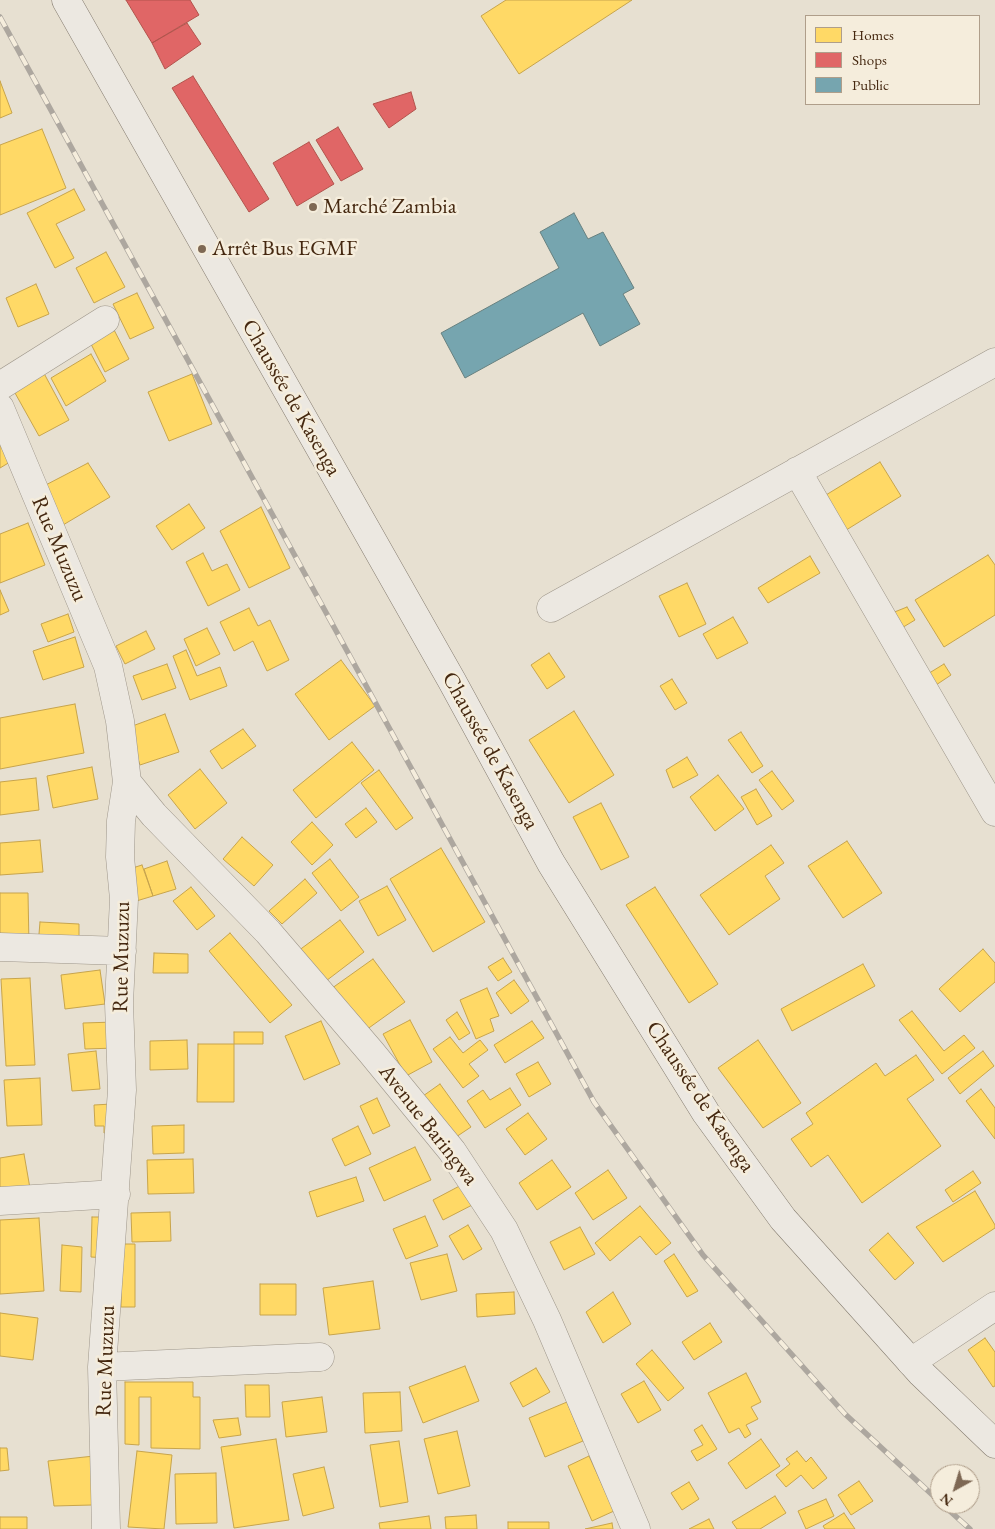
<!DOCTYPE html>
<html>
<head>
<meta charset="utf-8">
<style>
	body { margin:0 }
	#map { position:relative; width:995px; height:1529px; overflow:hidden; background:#e7e0d1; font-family:"EB Garamond",serif }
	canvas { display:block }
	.legend { position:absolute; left:805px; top:15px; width:175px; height:90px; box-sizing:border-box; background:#f5eddc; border:1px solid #af9e8a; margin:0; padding:6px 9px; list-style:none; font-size:15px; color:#452810 }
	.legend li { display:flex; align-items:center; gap:10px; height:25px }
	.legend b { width:25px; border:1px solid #af9e8a }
	.north { position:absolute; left:930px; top:1464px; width:50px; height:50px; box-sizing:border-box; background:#f5eddc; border:1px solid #af9e8a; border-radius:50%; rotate:219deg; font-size:14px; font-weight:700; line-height:20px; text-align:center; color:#452810 }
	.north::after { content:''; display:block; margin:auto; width:18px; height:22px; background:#7e6854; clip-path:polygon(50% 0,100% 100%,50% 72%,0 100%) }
</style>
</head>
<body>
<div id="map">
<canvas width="995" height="1529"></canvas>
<ul class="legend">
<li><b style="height:14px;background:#ffd966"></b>Homes</li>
<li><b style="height:14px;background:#e06666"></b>Shops</li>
<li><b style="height:14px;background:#76a5af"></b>Public</li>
</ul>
<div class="north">N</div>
</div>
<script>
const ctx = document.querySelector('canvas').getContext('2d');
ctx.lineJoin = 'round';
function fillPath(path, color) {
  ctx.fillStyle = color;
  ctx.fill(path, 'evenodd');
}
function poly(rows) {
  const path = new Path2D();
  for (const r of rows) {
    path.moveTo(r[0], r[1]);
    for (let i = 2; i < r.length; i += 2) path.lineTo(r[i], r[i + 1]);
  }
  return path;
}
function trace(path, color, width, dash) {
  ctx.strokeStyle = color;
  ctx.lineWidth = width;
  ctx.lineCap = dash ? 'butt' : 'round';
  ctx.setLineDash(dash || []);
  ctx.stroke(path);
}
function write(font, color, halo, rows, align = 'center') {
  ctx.font = font + ' "EB Garamond",serif';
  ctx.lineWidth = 5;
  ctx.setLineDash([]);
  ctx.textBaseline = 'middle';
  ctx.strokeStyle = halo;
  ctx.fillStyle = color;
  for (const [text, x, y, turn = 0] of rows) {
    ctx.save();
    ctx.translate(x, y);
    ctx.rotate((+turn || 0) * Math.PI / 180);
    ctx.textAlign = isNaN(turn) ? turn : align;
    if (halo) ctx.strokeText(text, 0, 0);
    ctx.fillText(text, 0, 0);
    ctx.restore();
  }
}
const homes = poly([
	[506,0,632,0,519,74,481,16,506,0],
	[0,81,12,113,0,118,0,81],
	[42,129,66,188,0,215,0,145,42,129],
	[74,189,85,210,56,224,74,258,55,268,27,213,74,189],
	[106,252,125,287,94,303,76,268,106,252],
	[36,284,49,314,18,327,6,298,36,284],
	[137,293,154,328,130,339,113,304,137,293],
	[111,324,129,359,105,372,87,336,111,324],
	[91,354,106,381,66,406,51,378,91,354],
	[39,364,69,420,39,436,10,384,39,364],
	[192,374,212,424,169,441,148,392,192,374],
	[0,431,15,459,0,468,0,431],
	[880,462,901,496,843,532,821,498,880,462],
	[88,463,110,497,63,525,38,489,88,463],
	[189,504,205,528,172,550,156,526,189,504],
	[261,507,290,568,249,588,220,531,261,507],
	[28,523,45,565,0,583,0,534,28,523],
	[203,553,212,571,227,564,240,590,208,606,186,562,203,553],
	[988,555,995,565,995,615,944,647,915,600,988,555],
	[810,556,820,573,768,603,758,588,810,556],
	[687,583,706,624,679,637,659,596,687,583],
	[0,590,9,611,0,615,0,590],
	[907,607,915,620,900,629,892,613,907,607],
	[249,608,258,626,270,620,289,660,267,671,253,641,234,651,220,622,249,608],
	[68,614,74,632,48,642,41,624,68,614],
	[733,617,748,643,717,659,703,634,733,617],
	[207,628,220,654,196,666,184,639,207,628],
	[146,631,155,649,125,664,116,646,146,631],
	[75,637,84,667,43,680,33,651,75,637],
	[186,650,197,676,220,667,227,686,190,700,173,656,186,650],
	[549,653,565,677,547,689,531,665,549,653],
	[341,660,375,706,329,740,295,694,341,660],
	[167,664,176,688,142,700,133,676,167,664],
	[944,664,951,675,933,687,926,675,944,664],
	[672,679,687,703,675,710,660,686,672,679],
	[75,704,84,753,0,769,0,718,75,704],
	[574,711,614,775,569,803,529,740,574,711],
	[165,714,179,752,140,765,127,728,165,714],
	[243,729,256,746,222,769,210,751,243,729],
	[741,732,763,766,752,773,728,740,741,732],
	[352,742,374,770,316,818,293,790,352,742],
	[687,757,698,775,673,788,666,770,687,757],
	[92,767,98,799,53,808,47,776,92,767],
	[200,769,227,803,195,829,168,795,200,769],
	[379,770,413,818,396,830,361,783,379,770],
	[772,771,794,801,782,810,759,780,772,771],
	[718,775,744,809,715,831,690,797,718,775],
	[36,778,39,810,0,815,0,782,36,778],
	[756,789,772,816,757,825,741,797,756,789],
	[601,803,629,857,601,870,573,817,601,803],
	[366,808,377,822,356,838,345,824,366,808],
	[312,822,333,845,312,865,291,842,312,822],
	[242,837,273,865,254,886,223,859,242,837],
	[40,840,43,872,0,875,0,843,40,840],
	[847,841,882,893,843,918,808,866,847,841],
	[771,845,784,863,765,876,780,899,729,935,700,895,771,845],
	[441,848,485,922,433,952,390,879,441,848],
	[330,859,359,897,341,911,312,873,330,859],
	[167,861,176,889,153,896,144,869,167,861],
	[142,865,153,896,133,902,123,871,142,865],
	[305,879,317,893,282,924,269,911,305,879],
	[387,886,406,920,378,936,359,901,387,886],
	[191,887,215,916,197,930,173,901,191,887],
	[655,887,718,984,689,1003,626,905,655,887],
	[0,893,28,893,29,946,0,946,0,893],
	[340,920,364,952,322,984,298,951,340,920],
	[40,922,79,924,79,948,38,946,40,922],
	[230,933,292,1005,270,1023,209,951,230,933],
	[983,949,995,963,995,982,960,1012,939,989,983,949],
	[154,953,188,954,188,973,153,973,154,953],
	[503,958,512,972,498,981,488,967,503,958],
	[373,959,405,1002,359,1035,328,991,373,959],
	[863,964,875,986,792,1031,781,1009,863,964],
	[100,970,105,1004,65,1009,61,975,100,970],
	[30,978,35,1065,6,1066,1,979,30,978],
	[514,980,529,1001,511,1014,496,993,514,980],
	[487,988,499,1016,490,1019,494,1031,476,1039,460,1000,487,988],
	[912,1011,944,1051,964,1035,975,1048,942,1074,899,1020,912,1011],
	[457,1012,470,1033,459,1040,446,1020,457,1012],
	[410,1020,432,1062,406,1076,383,1034,410,1020],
	[321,1021,340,1064,304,1080,285,1036,321,1021],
	[532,1021,544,1038,505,1063,494,1045,532,1021],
	[115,1022,116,1048,85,1049,83,1023,115,1022],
	[234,1032,263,1032,263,1044,234,1044,234,1032],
	[450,1037,463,1053,480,1040,488,1050,469,1064,479,1076,463,1088,433,1049,450,1037],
	[187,1040,188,1069,150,1070,150,1041,187,1040],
	[758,1040,801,1103,763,1128,718,1068,758,1040],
	[198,1044,234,1044,234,1102,197,1102,198,1044],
	[96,1051,100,1089,72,1091,68,1054,96,1051],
	[983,1051,994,1066,960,1094,948,1078,983,1051],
	[916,1055,934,1080,907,1099,941,1146,862,1203,828,1155,811,1167,791,1139,813,1124,806,1113,876,1063,885,1076,916,1055],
	[538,1062,551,1084,529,1097,516,1074,538,1062],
	[40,1078,42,1125,7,1126,4,1080,40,1078],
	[440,1084,471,1127,453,1139,423,1096,440,1084],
	[510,1088,521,1105,485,1128,467,1101,483,1090,490,1100,510,1088],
	[981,1089,995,1108,995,1139,966,1101,981,1089],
	[377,1098,390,1126,373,1134,360,1106,377,1098],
	[112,1104,113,1133,104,1133,104,1126,95,1126,94,1105,112,1104],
	[528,1113,547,1139,525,1155,506,1129,528,1113],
	[184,1125,184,1153,153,1154,152,1126,184,1125],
	[358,1126,371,1154,345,1166,332,1139,358,1126],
	[415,1147,431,1180,384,1201,369,1168,415,1147],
	[24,1154,31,1194,0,1199,0,1158,24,1154],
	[193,1159,194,1193,148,1194,147,1160,193,1159],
	[552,1160,571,1187,537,1210,519,1183,552,1160],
	[608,1170,627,1198,593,1220,575,1193,608,1170],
	[973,1171,981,1183,953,1202,945,1190,973,1171],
	[356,1177,364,1201,317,1217,309,1192,356,1177],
	[469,1181,480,1201,443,1220,433,1200,469,1181],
	[975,1191,995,1225,995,1228,943,1262,916,1227,975,1191],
	[640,1206,671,1243,656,1255,640,1236,610,1261,595,1243,640,1206],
	[170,1212,171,1241,132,1242,131,1213,170,1212],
	[425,1216,438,1246,406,1259,393,1229,425,1216],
	[92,1217,108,1217,107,1258,91,1257,92,1217],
	[39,1218,44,1291,0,1294,0,1220,39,1218],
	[468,1225,482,1249,463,1260,449,1236,468,1225],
	[580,1227,595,1254,564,1270,550,1242,580,1227],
	[888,1233,914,1263,895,1280,869,1250,888,1233],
	[122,1244,135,1244,135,1307,121,1307,122,1244],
	[62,1245,82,1247,81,1292,60,1291,62,1245],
	[447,1254,457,1291,421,1300,410,1263,447,1254],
	[674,1254,698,1291,687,1297,664,1261,674,1254],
	[373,1281,380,1329,329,1335,323,1288,373,1281],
	[260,1284,296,1284,296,1315,260,1315,260,1284],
	[514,1292,515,1314,477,1317,476,1294,514,1292],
	[613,1292,631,1324,603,1343,586,1312,613,1292],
	[0,1313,38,1318,33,1360,0,1356,0,1313],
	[710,1323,722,1342,694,1360,682,1342,710,1323],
	[985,1338,995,1352,995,1386,993,1387,968,1350,985,1338],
	[652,1350,684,1388,668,1401,636,1364,652,1350],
	[465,1366,479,1401,423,1423,409,1387,465,1366],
	[536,1368,550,1392,523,1407,510,1383,536,1368],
	[746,1373,761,1402,751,1407,758,1419,746,1425,751,1434,745,1438,739,1428,729,1433,708,1393,746,1373],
	[644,1381,661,1410,638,1423,621,1394,644,1381],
	[125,1382,193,1382,193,1397,200,1397,200,1449,151,1448,151,1397,139,1397,139,1445,125,1444,125,1382],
	[245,1385,269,1385,270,1417,246,1417,245,1385],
	[400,1392,402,1431,365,1433,363,1393,400,1392],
	[322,1397,327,1432,286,1437,282,1402,322,1397],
	[567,1402,583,1441,545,1457,529,1418,567,1402],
	[238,1418,241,1435,219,1438,213,1420,238,1418],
	[702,1425,717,1449,697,1461,691,1451,703,1445,694,1430,702,1425],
	[457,1431,470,1486,438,1494,424,1439,457,1431],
	[276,1439,289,1520,234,1528,221,1447,276,1439],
	[761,1439,780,1466,746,1489,728,1463,761,1439],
	[399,1441,408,1502,380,1507,370,1445,399,1441],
	[0,1448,7,1448,9,1470,0,1471,0,1448],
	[137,1451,172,1455,164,1529,128,1527,137,1451],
	[797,1451,806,1462,811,1457,827,1478,813,1489,801,1475,786,1487,776,1475,790,1464,786,1459,797,1451],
	[94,1456,92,1505,54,1506,48,1461,94,1456],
	[589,1456,614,1511,592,1521,568,1466,589,1456],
	[324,1467,334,1508,303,1516,293,1474,324,1467],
	[216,1473,217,1523,176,1524,175,1474,216,1473],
	[859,1481,873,1501,851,1515,838,1495,859,1481],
	[689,1482,699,1499,682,1510,671,1493,689,1482],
	[775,1496,786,1513,760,1529,737,1529,732,1522,775,1496],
	[826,1499,834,1516,806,1529,798,1511,826,1499],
	[844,1513,855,1529,825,1529,823,1526,844,1513],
	[476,1515,477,1529,446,1529,445,1517,476,1515],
	[429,1516,431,1529,380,1529,379,1523,429,1516],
	[0,1517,27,1517,27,1529,0,1529,0,1517],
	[709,1519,714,1529,689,1529,709,1519],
	[508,1522,549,1522,549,1529,508,1529,508,1522],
	[612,1523,613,1529,585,1529,612,1523]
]);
fillPath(homes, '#ffd966');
trace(homes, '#c7a44c', 1);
const shops = poly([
	[126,0,190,0,199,15,152,43,126,0],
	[187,23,201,44,165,69,152,43,187,23],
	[193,76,269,199,249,212,172,88,193,76],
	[411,92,416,109,389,128,373,104,411,92],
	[338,127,363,169,341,181,316,140,338,127],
	[309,142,334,184,297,206,273,163,309,142]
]);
fillPath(shops, '#e06666');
trace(shops, '#b2534c', 1);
const public = poly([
	[574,213,588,239,603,232,634,288,623,294,640,324,600,346,583,313,465,378,441,333,559,268,540,232,574,213]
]);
fillPath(public, '#76a5af');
trace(public, '#67807f', 1);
const minor = poly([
	[0,386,105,320],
	[0,408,108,666,120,721,127,782,121,821,120,857,124,899,119,1003,122,1090,102,1367,106,1529],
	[797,471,995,812],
	[551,608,995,362],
	[127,782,154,815,268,932,371,1052,452,1151,504,1230,547,1320,636,1529],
	[0,947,122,951],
	[0,1201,116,1194],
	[911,1362,995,1306],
	[102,1367,320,1357]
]);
const secondary = poly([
	[66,0,452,681,551,863,706,1113,783,1219,921,1373,995,1444]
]);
trace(minor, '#9d9589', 29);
trace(secondary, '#857c70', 29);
trace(minor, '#ece8e1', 28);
trace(secondary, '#ece8e1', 28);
const rail = poly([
	[0,17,594,1102,703,1255,845,1414,940,1502],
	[942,1504,970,1529]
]);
trace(rail, '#ada79f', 5.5);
trace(rail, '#f5eddc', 4, [11]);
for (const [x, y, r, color] of [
	[313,207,5,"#7e6854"],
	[202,249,5,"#7e6854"]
]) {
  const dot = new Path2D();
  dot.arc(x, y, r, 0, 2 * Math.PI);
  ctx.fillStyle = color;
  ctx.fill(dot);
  trace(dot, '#f5eddc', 2);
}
write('22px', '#452810', '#f5eddc', [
	["Marché Zambia",323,207],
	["Arrêt Bus EGMF",212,249]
], 'left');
write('22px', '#452810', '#f5eddc', [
	["Chaussée de Kasenga",291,398,60],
	["Rue Muzuzu",59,549,67],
	["Chaussée de Kasenga",490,751,61],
	["Rue Muzuzu",122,957,-89],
	["Chaussée de Kasenga",700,1097,56],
	["Avenue Baringwa",428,1125,52],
	["Rue Muzuzu",106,1361,-88]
]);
</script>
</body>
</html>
